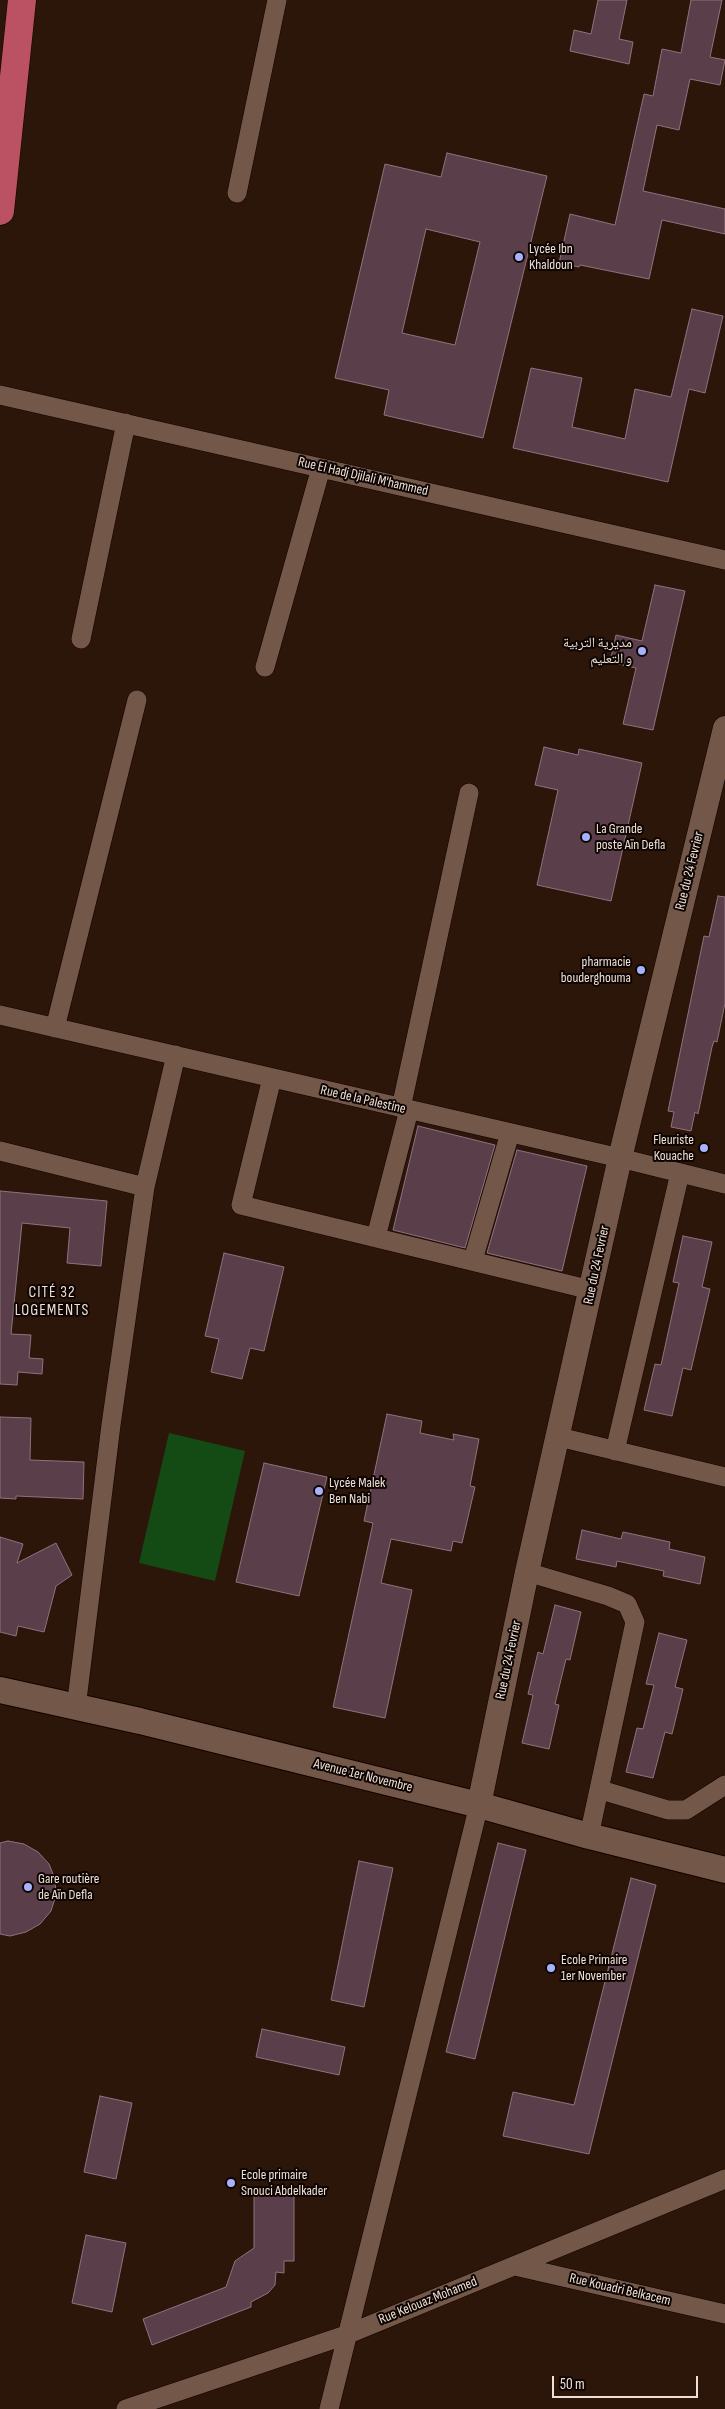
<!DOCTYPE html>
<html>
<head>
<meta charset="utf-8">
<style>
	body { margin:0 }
	#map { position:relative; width:725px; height:2409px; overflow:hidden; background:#2c1509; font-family:"Sofia Sans Condensed",sans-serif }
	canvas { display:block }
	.scale { position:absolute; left:552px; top:2376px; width:146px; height:22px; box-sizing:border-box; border:2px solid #efdfd6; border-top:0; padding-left:6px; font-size:15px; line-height:18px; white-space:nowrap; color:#efdfd6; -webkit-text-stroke:4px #0d0502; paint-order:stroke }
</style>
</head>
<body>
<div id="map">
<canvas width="725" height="2409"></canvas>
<div class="scale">50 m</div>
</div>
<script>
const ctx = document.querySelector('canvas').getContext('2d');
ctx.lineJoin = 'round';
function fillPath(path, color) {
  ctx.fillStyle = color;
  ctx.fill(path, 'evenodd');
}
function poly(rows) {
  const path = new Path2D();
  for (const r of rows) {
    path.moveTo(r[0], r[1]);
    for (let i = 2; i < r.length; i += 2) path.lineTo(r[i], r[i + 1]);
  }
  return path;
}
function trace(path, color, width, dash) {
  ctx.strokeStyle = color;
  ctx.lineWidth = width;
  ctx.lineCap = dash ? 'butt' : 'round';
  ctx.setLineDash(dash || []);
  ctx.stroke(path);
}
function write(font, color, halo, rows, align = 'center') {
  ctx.font = font + ' "Sofia Sans Condensed","Noto Naskh Arabic",sans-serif';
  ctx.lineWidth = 4;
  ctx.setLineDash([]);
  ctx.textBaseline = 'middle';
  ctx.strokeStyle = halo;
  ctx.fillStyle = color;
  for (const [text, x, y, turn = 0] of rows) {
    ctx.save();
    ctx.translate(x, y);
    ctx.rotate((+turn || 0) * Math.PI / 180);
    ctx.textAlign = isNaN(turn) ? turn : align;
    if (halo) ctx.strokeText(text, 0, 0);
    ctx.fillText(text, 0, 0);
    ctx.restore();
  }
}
fillPath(poly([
	[169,1433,245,1451,215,1581,139,1563]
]), '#144b14');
const building = poly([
	[598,0,627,0,619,39,633,42,629,64,570,51,574,30,591,34,598,0],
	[691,0,722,0,710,57,725,60,720,85,690,79,679,130,657,125,643,191,725,209,725,234,662,220,649,279,580,265,579,267,559,263,570,214,615,225,644,94,653,96,662,49,681,53,691,0],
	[447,153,547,176,483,438,384,415,389,390,335,378,385,164,441,177,447,153],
	[426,229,480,242,455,345,402,333,426,229],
	[692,309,723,316,705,393,689,389,668,482,513,448,531,368,582,378,572,427,625,439,635,389,671,397,692,309],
	[655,585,685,591,653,730,623,724,636,668,610,662,616,635,642,641,655,585],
	[544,747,578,755,579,749,642,763,611,901,537,885,558,790,535,785,544,747],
	[718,896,725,897,725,1003,717,1042,714,1041,712,1047,698,1114,695,1112,691,1131,671,1127,674,1112,668,1111,704,936,709,937,718,896],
	[418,1126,495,1145,465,1248,393,1230,418,1126],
	[517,1150,587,1166,562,1271,487,1253,517,1150],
	[0,1191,107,1201,101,1266,67,1263,70,1228,22,1223,11,1334,31,1335,29,1358,43,1359,42,1374,18,1372,17,1385,0,1384,0,1191],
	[683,1236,712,1242,702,1287,710,1289,691,1370,683,1368,672,1416,644,1410,655,1364,661,1365,679,1283,673,1282,683,1236],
	[224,1253,284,1267,264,1351,250,1348,242,1379,211,1372,219,1339,205,1336,224,1253],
	[387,1414,422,1421,420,1433,454,1440,453,1434,479,1439,470,1486,475,1487,462,1543,453,1541,451,1551,391,1539,381,1583,412,1590,385,1718,333,1707,373,1523,364,1521,387,1414],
	[0,1417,31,1418,30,1460,84,1462,83,1499,16,1496,16,1499,0,1498,0,1417],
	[264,1463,327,1477,299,1596,236,1582,264,1463],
	[582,1530,621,1539,623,1532,670,1542,669,1549,705,1557,700,1584,663,1576,664,1571,617,1561,616,1567,576,1559,582,1530],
	[0,1537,23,1544,17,1563,56,1543,72,1575,56,1586,44,1632,18,1626,16,1636,0,1632,0,1537],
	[555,1605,581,1612,570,1660,566,1659,555,1704,559,1705,549,1749,522,1743,533,1695,528,1694,538,1652,543,1654,555,1605],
	[659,1633,687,1640,675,1687,683,1689,672,1734,665,1732,653,1778,626,1772,637,1728,643,1729,654,1685,646,1684,659,1633],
	[8,1841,24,1844,38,1852,49,1864,55,1879,56,1895,51,1911,40,1924,26,1932,10,1936,0,1934,0,1843,8,1841],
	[498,1843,526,1850,475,2059,446,2052,498,1843],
	[359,1861,393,1868,364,2007,331,2000,359,1861],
	[631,1878,656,1885,589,2154,503,2136,513,2092,574,2105,631,1878],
	[262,2029,345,2047,339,2075,256,2057,262,2029],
	[100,2096,132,2103,116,2179,84,2172,100,2096],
	[254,2190,294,2190,294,2261,284,2261,284,2273,276,2272,275,2285,268,2293,251,2302,251,2307,152,2345,143,2319,226,2287,235,2261,254,2248,254,2190],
	[86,2235,126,2243,112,2312,72,2303,86,2235]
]);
fillPath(building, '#5a3f4b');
trace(building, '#90727f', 1);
const minor = poly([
	[237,193,277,0],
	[0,395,725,560],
	[81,639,126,423],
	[265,667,321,468],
	[0,1015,620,1158,725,1184],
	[55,1028,137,700],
	[272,1078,241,1205,591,1290],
	[401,1108,469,793],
	[0,1151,145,1187],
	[376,1237,409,1110],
	[473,1260,510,1133],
	[559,1437,725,1477],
	[615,1451,680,1173],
	[527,1572,608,1596,627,1604,635,1622,589,1836],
	[76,1708,111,1425,145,1187,176,1055],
	[601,1790,668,1810,686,1810,725,1785],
	[515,2266,725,2314],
	[126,2409,346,2335,725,2179],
	[329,2409,479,1805]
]);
const tertiary = poly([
	[479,1805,527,1572,620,1158,725,728]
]);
const secondary = poly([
	[0,1690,140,1721,479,1805,589,1836,725,1870]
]);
const trunk = poly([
	[0,211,22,0]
]);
trace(minor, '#130200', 20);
trace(tertiary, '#130200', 25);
trace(secondary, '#130200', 28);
trace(trunk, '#130200', 29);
trace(minor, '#73584a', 19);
trace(tertiary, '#73584a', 24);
trace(secondary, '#73584a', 26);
trace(trunk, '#ba5264', 28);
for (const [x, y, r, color] of [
	[519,257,5,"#a7b1fc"],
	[642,651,5,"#a7b1fc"],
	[586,837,5,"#a7b1fc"],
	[641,970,5,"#a7b1fc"],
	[704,1148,5,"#a7b1fc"],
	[319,1491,5,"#a7b1fc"],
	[28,1887,5,"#a7b1fc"],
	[551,1968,5,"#a7b1fc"],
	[231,2183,5,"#a7b1fc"]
]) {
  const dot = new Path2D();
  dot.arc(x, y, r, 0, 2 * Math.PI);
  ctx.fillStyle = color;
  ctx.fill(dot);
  trace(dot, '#0d0502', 2);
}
write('14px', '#efdfd6', '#0d0502', [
	["Lycée Ibn",529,249],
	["Khaldoun",529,265],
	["مديرية التربية",632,643,"right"],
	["و التعليم",632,659,"right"],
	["La Grande",596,829],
	["poste Aïn Defla",596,845],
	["pharmacie",631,962,"right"],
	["bouderghouma",631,978,"right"],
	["Fleuriste",694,1140,"right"],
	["Kouache",694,1156,"right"],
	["Lycée Malek",329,1483],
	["Ben Nabi",329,1499],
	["Gare routière",38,1879],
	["de Aïn Defla",38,1895],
	["Ecole Primaire",561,1960],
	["1er November",561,1976],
	["Ecole primaire",241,2175],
	["Snouci Abdelkader",241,2191]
], 'left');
write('14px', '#efdfd6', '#0d0502', [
	["Rue El Hadj Djilali M'hammed",363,477,13],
	["Rue du 24 Fevrier",690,871,-76],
	["Rue de la Palestine",363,1100,13],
	["Rue du 24 Fevrier",597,1265,-78],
	["Rue du 24 Fevrier",509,1660,-78],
	["Avenue 1er Novembre",363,1776,14],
	["Rue Kouadri Belkacem",620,2290,13],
	["Rue Kelouaz Mohamed",428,2301,-22]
]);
ctx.letterSpacing = '1px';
write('16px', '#efdfd6', '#0d0502', [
	["CITÉ 32",52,1293],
	["LOGEMENTS",52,1311]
]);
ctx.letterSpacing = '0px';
</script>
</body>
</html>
